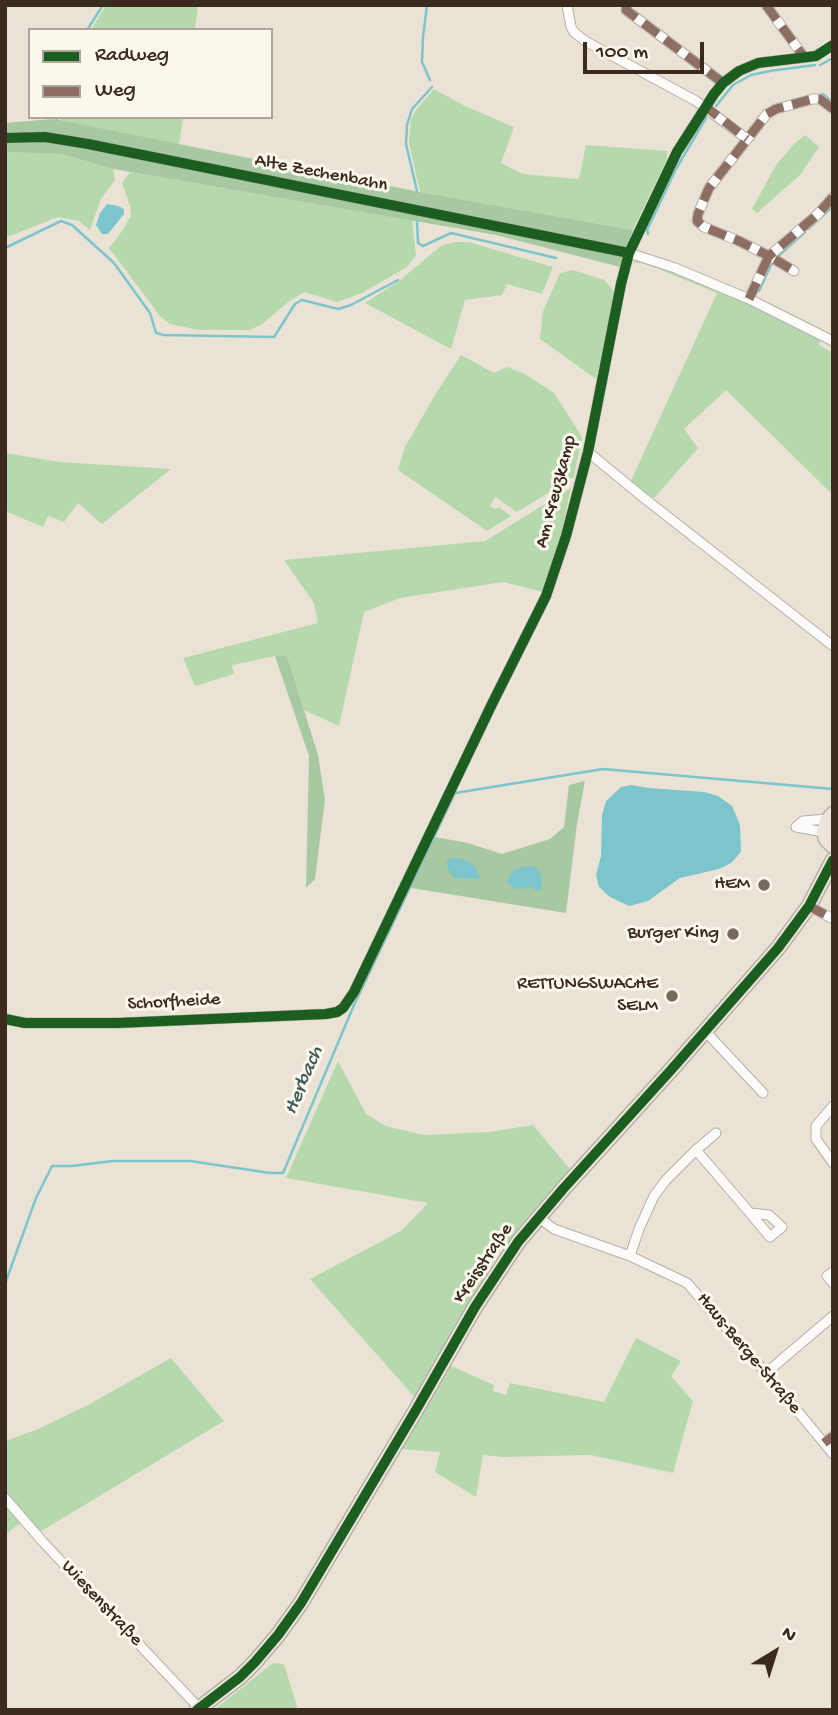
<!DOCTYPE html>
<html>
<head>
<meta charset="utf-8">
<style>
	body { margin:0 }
	#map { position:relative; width:838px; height:1715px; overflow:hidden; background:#eae3d5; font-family:"Gochi Hand",sans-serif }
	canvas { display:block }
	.frame { position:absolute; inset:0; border:7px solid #3b2a1e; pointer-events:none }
	.legend { position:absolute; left:28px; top:28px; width:245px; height:91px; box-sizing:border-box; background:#fbf7ec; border:2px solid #aea59a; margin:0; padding:9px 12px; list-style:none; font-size:21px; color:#3b2a1e }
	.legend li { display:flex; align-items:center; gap:14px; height:35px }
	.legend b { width:35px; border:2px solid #aea59a }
	.north { position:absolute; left:740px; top:1617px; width:70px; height:70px; -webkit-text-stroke:5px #fbf7ec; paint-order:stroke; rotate:38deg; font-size:19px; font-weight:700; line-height:28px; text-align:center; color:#3b2a1e }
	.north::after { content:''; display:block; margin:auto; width:24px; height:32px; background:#3b2a1e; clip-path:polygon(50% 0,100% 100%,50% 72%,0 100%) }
	.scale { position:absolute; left:583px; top:42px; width:121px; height:32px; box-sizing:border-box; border:4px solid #3b2a1e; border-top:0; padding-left:9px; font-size:21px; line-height:24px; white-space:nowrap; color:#3b2a1e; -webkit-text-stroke:5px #fbf7ec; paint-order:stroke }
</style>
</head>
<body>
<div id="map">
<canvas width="838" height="1715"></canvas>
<div class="frame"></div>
<ul class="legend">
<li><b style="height:9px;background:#1b5e20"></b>Radweg</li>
<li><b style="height:9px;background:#8d6e63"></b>Weg</li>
</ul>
<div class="north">N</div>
<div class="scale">100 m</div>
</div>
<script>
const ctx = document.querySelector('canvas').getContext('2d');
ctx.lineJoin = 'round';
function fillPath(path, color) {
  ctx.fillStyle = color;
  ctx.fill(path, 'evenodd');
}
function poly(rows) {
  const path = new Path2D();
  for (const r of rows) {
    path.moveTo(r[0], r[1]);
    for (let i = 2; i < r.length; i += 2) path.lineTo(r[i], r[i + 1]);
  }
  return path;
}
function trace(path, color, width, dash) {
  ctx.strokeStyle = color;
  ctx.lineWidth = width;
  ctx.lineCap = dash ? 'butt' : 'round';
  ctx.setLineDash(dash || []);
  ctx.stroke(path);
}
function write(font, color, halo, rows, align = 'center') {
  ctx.font = font + ' "Gochi Hand",sans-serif';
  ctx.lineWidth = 6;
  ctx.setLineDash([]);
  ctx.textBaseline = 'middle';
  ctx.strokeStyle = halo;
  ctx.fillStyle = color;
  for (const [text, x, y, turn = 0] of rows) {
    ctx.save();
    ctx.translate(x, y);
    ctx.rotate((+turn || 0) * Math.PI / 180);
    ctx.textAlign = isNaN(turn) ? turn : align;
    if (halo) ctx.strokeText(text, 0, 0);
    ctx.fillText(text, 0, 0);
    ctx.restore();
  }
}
fillPath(poly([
	[106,5,198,5,195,30,91,30],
	[434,89,465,106,514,127,501,163,523,174,579,179,586,145,667,151,667,159,633,230,420,192,409,143,411,120,415,111],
	[60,117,183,117,179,145,60,121],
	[805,135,819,147,800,175,757,213,752,209,776,165,794,144],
	[5,152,62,154,113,169,115,180,101,199,90,230,79,221,58,217,10,236,5,235],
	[130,172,412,220,416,256,407,267,362,293,337,302,304,292,287,303,261,325,249,330,198,330,170,324,160,316,109,248,120,234,131,216,130,206,122,183],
	[456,242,469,242,553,267,542,294,507,284,502,295,465,300,451,349,365,303,399,281,442,245],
	[642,260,695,279,750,303,821,340,819,345,833,353,833,495,726,390,684,429,698,448,654,498,630,483,717,293,646,264,632,262],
	[573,270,604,280,612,289,615,295,596,379,540,339,543,311,560,273],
	[461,355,494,373,507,367,525,374,554,393,582,437,574,477,517,512,495,497,490,506,495,509,499,507,511,516,487,531,398,470,405,447,435,395],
	[5,453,60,462,171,469,102,524,78,503,64,522,48,516,43,527,5,511],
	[571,488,561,533,543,592,503,582,400,598,364,612,339,726,304,710,287,656,275,656,232,665,234,674,195,686,183,658,318,623,314,603,284,560,485,541],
	[338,1061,366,1114,386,1126,423,1135,489,1132,533,1125,570,1169,500,1250,417,1400,310,1279,401,1231,428,1203,286,1178],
	[636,1338,681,1361,671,1376,693,1401,673,1473,591,1455,503,1457,483,1455,476,1497,435,1472,440,1452,401,1449,451,1366,494,1385,493,1391,506,1395,510,1383,604,1402],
	[171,1358,224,1421,33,1536,21,1522,5,1535,5,1441,38,1429,90,1404],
	[273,1663,284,1664,298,1710,214,1710]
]), '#b5d9ad');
fillPath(poly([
	[53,119,420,192,633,230,620,267,496,235,113,169,62,154,5,152,5,123],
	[275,656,287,656,318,755,325,800,315,879,306,888,309,756],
	[585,781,577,824,566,913,411,888,435,837,468,843,502,854,550,839,564,827,569,785]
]), '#a6c9a2');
fillPath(poly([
	[107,204,118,206,124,209,124,214,108,234,102,234,96,225,100,213],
	[631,785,649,788,704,792,718,796,732,806,740,825,741,852,731,863,719,869,680,878,648,901,629,906,610,897,599,887,596,875,601,856,602,815,606,801,621,787],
	[451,858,465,860,476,867,480,879,454,878,450,873,446,862],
	[531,866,538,868,541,876,542,887,540,891,531,888,515,889,507,881,513,871,519,868]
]), '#7cc5cd');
trace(poly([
	[427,5,423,37,422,62,430,80],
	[87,30,103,5],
	[820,65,833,58],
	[823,94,833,103],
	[716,106,733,85,751,75,770,71,815,65],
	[57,120,57,117],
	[417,191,406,144,407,125,412,109,432,87],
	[417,221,418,243,423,246,451,233,556,258],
	[808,229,830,209],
	[648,234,647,230,676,169,706,118],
	[5,248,61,221,72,225,114,263,150,313,156,333,164,335,274,337,295,304,302,300,338,309,351,305,398,280],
	[776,258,805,232],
	[759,291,772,263],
	[5,1284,36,1198,52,1166,72,1166,113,1161,190,1161,270,1173,283,1173,354,1005,455,793,603,769,833,789]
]), '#7cc5cd', 2.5);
const street = poly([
	[567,5,571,27,574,32,585,41,696,101,747,139],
	[627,5,626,10,723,83],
	[766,5,804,57],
	[833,109,820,99,813,99,776,109,767,114,709,188,698,214,697,221,704,227,739,241,769,256,818,214,833,197],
	[5,138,45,137,88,144,629,253,675,268,749,299,833,341],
	[749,299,769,256,794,271],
	[588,452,644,498,833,646],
	[796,827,803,821,828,819],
	[796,827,824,832],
	[809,906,833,919],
	[5,1019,25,1023,118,1023,326,1014,337,1012,343,1008,354,992,492,704,546,596,566,536,588,452,621,284,629,253,677,152,714,94,723,83,739,71,758,63,816,56,833,45],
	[705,1031,763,1093],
	[833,1106,816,1126,816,1139,833,1163],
	[696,1150,716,1133],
	[538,1217,554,1229,630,1256,687,1283,766,1373,833,1454],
	[630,1256,639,1229,654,1196,666,1180,696,1150,750,1213,770,1237,782,1227,769,1215,750,1213],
	[833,1272,827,1276,833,1283],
	[766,1373,833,1316],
	[824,1443,833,1436],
	[5,1498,43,1542,199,1708]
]);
const primary = poly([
	[833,814,827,821,824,832,826,839,833,846],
	[197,1710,240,1677,255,1662,278,1635,301,1603,416,1410,475,1307,518,1242,563,1189,671,1070,778,948,809,906,833,860]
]);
trace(street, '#b6b0a6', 11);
trace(primary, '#b6b0a6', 17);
trace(street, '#fcfbf9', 9);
trace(primary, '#ede5dc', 14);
trace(poly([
	[627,5,626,10,723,83],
	[766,5,804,57],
	[708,104,706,107,747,139],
	[833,109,820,99,813,99,776,109,767,114,709,188,698,214,697,221,704,227,739,241,769,256,818,214,833,197],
	[749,299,769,256,794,271],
	[809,906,833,919],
	[824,1443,833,1436]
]), '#8d6e63', 9, [18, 9]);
trace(poly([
	[5,138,45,137,88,144,629,253],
	[5,1019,25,1023,118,1023,326,1014,337,1012,343,1008,354,992,492,704,546,596,566,536,588,452,621,284,629,253,677,152,714,94,723,83,739,71,758,63,816,56,833,45],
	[197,1710,240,1677,255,1662,278,1635,301,1603,416,1410,475,1307,518,1242,563,1189,671,1070,778,948,809,906,833,860]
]), '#1b5e20', 10);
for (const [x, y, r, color] of [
	[764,885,7,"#786b5e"],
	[733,934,7,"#786b5e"],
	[672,996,7,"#786b5e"]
]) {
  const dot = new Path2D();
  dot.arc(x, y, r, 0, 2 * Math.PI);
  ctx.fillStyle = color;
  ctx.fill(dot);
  trace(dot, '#fbf7ec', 2.5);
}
write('19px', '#3b2a1e', '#fbf7ec', [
	["Alte Zechenbahn",321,174,11],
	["Am Kreuzkamp",557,492,-75],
	["Schorfheide",174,1003,-3],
	["Kreisstraße",484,1264,-56],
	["Haus-Berge-Straße",748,1354,50],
	["Wiesenstraße",101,1604,47]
]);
write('19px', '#3b2a1e', '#fbf7ec', [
	["HEM",750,885],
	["Burger King",719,934],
	["RETTUNGSWACHE",658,985],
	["SELM",658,1007]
], 'right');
write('italic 21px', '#415c5a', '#fbf7ec', [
	["Herbach",305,1081,-67]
]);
</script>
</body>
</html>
